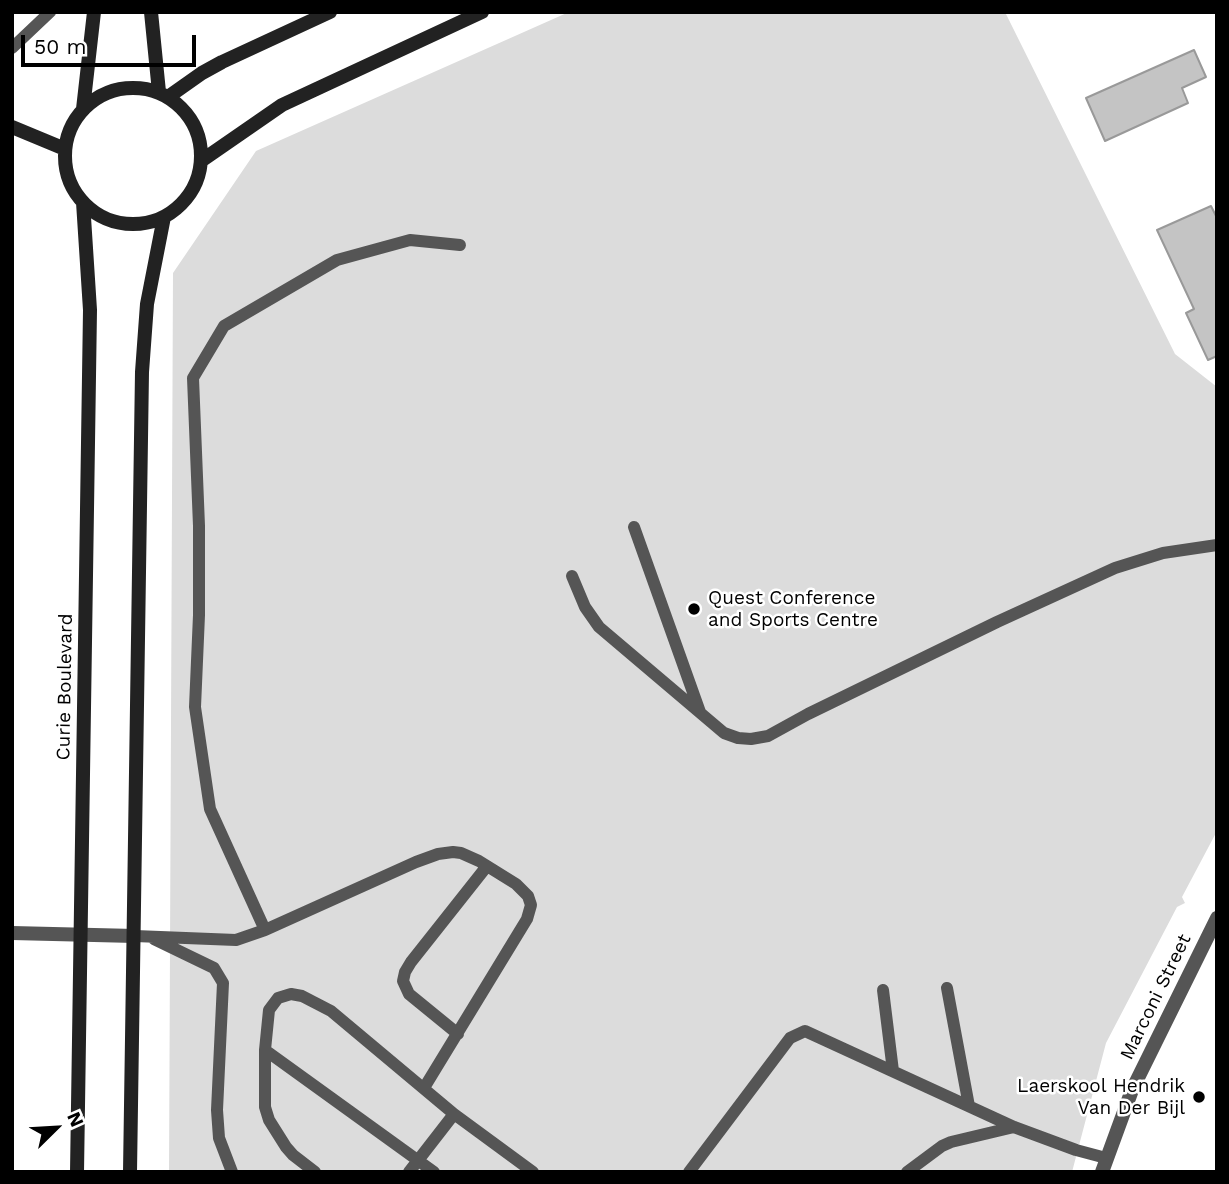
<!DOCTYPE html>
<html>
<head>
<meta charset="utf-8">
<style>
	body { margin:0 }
	#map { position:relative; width:1229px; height:1184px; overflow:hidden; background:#fff; font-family:"Work Sans",sans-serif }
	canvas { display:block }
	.frame { position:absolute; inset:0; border:14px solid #000; pointer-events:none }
	.north { position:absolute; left:21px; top:1093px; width:70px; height:70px; -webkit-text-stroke:5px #fff; paint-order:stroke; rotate:66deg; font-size:19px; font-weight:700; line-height:28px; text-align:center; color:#000 }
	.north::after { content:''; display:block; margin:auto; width:24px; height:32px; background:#000; clip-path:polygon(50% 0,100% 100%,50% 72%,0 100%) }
	.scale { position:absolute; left:21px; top:35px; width:175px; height:32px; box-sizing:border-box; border:4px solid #000; border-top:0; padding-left:9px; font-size:21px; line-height:24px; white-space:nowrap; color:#000; -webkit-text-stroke:5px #fff; paint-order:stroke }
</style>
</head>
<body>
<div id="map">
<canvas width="1229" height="1184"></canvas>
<div class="frame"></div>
<div class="north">N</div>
<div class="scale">50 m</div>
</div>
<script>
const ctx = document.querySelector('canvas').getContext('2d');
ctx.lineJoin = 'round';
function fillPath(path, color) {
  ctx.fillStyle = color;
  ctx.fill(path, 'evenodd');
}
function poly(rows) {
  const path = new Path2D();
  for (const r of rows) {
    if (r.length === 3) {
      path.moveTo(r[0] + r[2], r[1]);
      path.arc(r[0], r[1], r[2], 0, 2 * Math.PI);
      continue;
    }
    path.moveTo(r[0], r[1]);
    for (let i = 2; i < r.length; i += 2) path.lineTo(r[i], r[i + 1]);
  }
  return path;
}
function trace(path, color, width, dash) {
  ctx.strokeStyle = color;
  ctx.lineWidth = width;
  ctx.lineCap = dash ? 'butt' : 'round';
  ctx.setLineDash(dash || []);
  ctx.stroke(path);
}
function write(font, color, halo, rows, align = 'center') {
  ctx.font = font + ' "Work Sans",sans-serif';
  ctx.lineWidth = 5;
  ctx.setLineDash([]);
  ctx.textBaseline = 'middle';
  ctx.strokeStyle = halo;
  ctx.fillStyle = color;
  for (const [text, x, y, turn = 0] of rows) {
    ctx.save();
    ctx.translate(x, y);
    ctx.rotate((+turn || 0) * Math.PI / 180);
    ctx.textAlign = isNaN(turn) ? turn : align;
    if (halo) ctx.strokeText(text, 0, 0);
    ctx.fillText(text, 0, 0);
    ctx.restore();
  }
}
fillPath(poly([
	[569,12,1005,12,1175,354,1217,387,1217,831,1182,897,1185,903,1177,907,1106,1043,1072,1172,169,1172,173,273,256,151]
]), '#dcdcdc');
const building = poly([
	[1194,50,1206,77,1182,88,1188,103,1105,141,1086,98,1194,50],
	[1211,206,1217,218,1217,356,1208,360,1186,313,1194,309,1157,230,1211,206]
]);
fillPath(building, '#c4c4c4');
trace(building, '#999', 2);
trace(poly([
	[12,48,50,12],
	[634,527,700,712],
	[572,576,585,607,599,627,724,733,738,738,751,739,768,736,808,714,997,622,1115,568,1163,553,1217,545],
	[265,930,210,809,195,707,199,615,199,526,193,378,224,326,337,260,410,240,460,245],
	[135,936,236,940,265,930,416,862,438,854,453,852,461,853,479,861,516,884,528,896,531,905,527,919,424,1088],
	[154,939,214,968,223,983,217,1110,219,1138,232,1172],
	[947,988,969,1106],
	[883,990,893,1071],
	[458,1034,409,994,403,981,405,972,411,962,487,866],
	[265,1050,434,1172],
	[315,1172,293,1155,286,1147,269,1120,265,1107,265,1050,269,1010,278,998,291,994,302,996,331,1011,454,1114,533,1172],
	[409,1172,454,1114],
	[689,1172,790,1038,805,1031,1014,1127,1076,1150,1106,1158],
	[907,1172,942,1146,951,1142,1014,1127]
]), '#555', 12);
trace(poly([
	[12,933,135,936],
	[1102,1172,1132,1090,1217,918]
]), '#555', 14);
trace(poly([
	[151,12,159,92],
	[133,156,68],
	[168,97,202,73,222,62,330,12],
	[83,109,94,12],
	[12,127,65,149],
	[201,161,282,105,482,12],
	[77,1172,90,310,83,202],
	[130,1172,142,372,147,304,164,217]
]), '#222', 14);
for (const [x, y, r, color] of [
	[694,609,7,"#000"],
	[1199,1097,7,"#000"]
]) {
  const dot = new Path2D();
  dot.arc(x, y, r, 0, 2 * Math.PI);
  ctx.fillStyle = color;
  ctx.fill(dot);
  trace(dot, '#fff', 2.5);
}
write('19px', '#000', '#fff', [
	["Quest Conference",708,598],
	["and Sports Centre",708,620],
	["Laerskool Hendrik",1185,1086,"right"],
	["Van Der Bijl",1185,1108,"right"]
], 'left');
write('19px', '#000', '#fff', [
	["Curie Boulevard",65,687,-89],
	["Marconi Street",1156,997,-64]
]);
</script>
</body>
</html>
